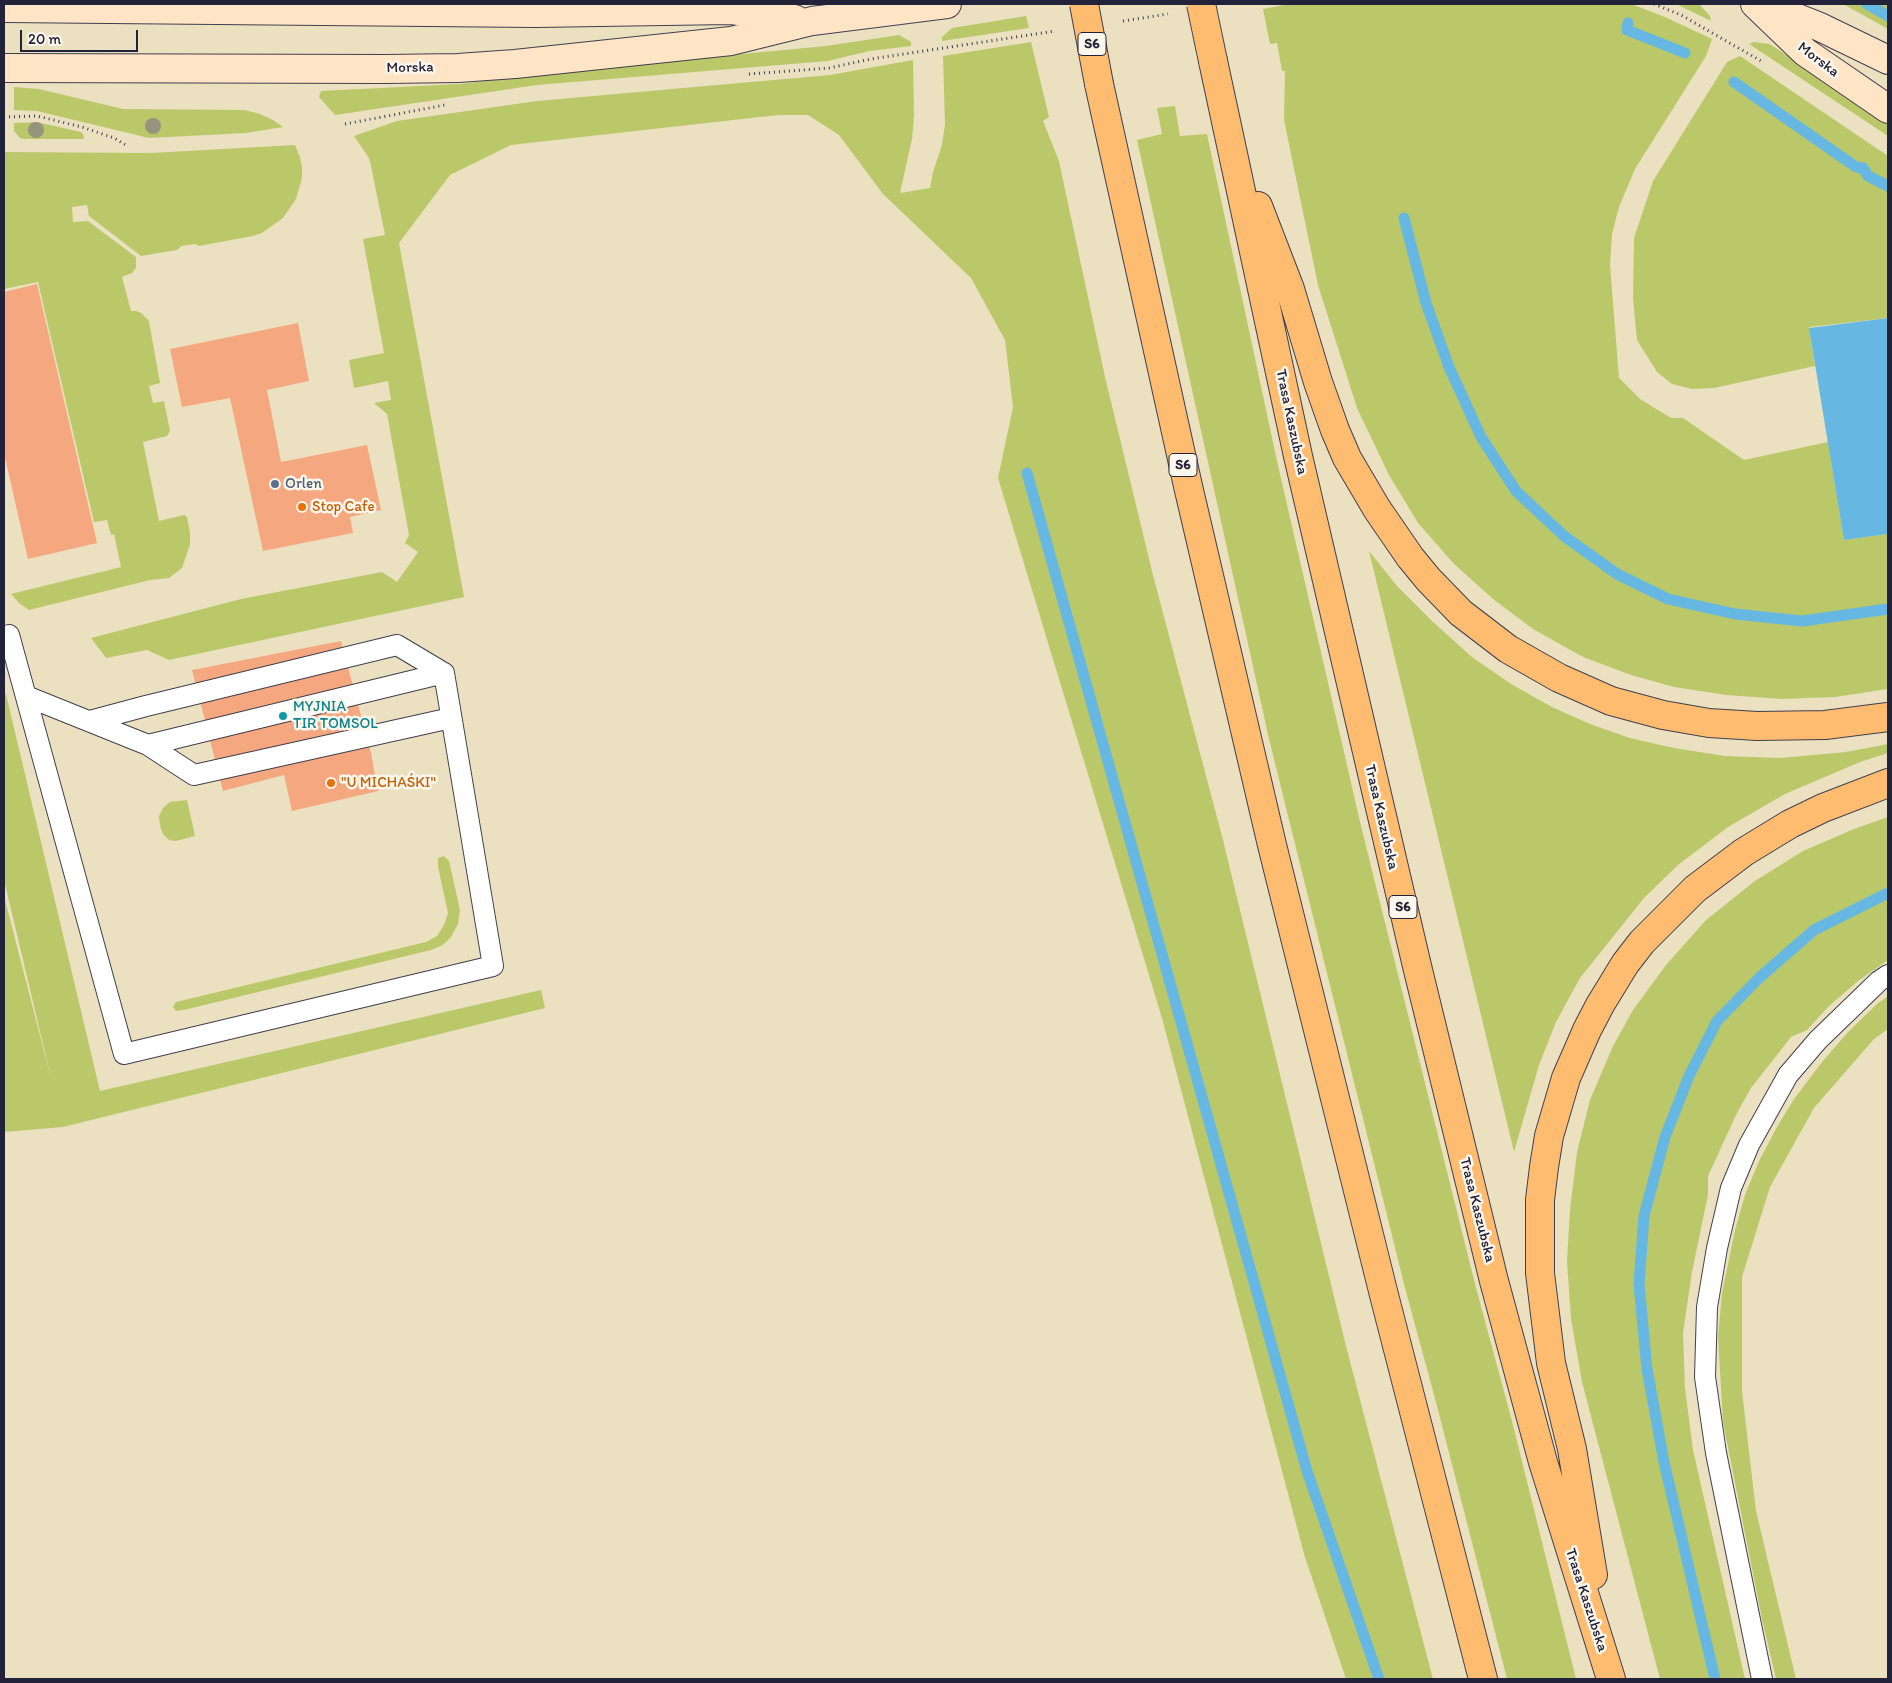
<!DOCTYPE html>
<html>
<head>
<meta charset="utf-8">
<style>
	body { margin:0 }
	#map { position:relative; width:1892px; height:1683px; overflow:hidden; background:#ebe1c0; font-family:Itim,sans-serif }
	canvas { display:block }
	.frame { position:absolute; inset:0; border:5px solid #22223b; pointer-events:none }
	.scale { position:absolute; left:20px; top:30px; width:118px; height:22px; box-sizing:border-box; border:2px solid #22223b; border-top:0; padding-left:6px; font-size:15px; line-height:18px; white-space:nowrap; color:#22223b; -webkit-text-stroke:4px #fbf7ec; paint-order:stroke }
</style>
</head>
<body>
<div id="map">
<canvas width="1892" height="1683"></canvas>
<div class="frame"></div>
<div class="scale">20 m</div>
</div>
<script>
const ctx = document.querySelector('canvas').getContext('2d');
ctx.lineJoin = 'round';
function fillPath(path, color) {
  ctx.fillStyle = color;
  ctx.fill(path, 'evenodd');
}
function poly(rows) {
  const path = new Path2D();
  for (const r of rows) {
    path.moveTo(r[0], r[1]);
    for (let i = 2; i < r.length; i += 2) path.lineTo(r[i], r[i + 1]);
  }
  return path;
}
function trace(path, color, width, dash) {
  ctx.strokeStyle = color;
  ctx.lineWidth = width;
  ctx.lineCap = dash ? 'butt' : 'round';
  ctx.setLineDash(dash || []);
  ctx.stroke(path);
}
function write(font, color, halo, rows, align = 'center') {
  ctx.font = font + ' Itim,sans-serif';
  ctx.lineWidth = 5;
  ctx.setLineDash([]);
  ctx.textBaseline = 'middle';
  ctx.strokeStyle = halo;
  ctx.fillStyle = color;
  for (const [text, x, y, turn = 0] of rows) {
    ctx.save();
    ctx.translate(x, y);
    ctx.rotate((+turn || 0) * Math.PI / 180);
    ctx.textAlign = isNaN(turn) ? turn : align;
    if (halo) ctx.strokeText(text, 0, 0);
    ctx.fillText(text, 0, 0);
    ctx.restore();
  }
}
fillPath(poly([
	[1289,4,1631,4,1665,17,1712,39,1706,56,1635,169,1619,207,1612,234,1610,265,1619,378,1640,399,1671,418,1683,418,1744,460,1828,442,1844,540,1888,534,1888,689,1835,697,1782,699,1726,695,1674,687,1631,675,1583,657,1533,629,1493,599,1454,564,1418,523,1389,475,1357,408,1318,285,1284,120,1285,71,1282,71,1277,43,1270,44,1263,9],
	[1676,4,1699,4,1710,16,1711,21],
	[1843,4,1888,4,1888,29],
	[1026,16,1029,28,942,41,942,37,952,28],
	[899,35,911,42,911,46,869,51,828,61,537,85,335,115,319,97,321,91,459,84,594,68,826,46],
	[1031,42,1049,117,1043,121,1059,161,1105,377,1153,575,1223,840,1346,1346,1433,1679,1346,1679,1304,1554,1162,1018,998,478,1013,407,1005,340,971,278,883,194,839,135,808,115,778,115,511,145,450,175,399,243,464,597,169,660,147,650,106,658,91,638,241,599,382,572,397,582,418,552,405,543,409,535,387,414,374,403,391,400,388,381,354,388,349,360,384,353,363,239,385,235,371,166,369,158,354,136,397,121,537,101,830,75,913,60,914,116,912,139,900,193,930,188,933,172,942,145,945,124,943,56],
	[1754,42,1769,44,1776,48,1888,125,1888,136,1749,44],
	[1740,56,1888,156,1888,318,1809,327,1815,366,1714,388,1692,389,1672,384,1657,372,1637,340,1633,298,1634,238,1653,181,1727,62],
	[14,87,39,89,123,109,245,110,260,114,273,120,283,127,246,133,149,138,37,111,14,110],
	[1175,106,1180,136,1207,134,1277,461,1361,826,1475,1284,1512,1421,1576,1679,1507,1679,1437,1406,1405,1288,1269,739,1137,140,1162,134,1157,108],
	[37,122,81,132,83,134,84,139,24,139,20,138,14,131,14,123],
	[295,145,300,157,302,167,302,178,296,199,283,218,262,233,253,236,199,246,195,244,181,246,177,250,141,256,89,216,87,205,72,207,73,222,88,221,136,257,136,268,132,273,122,277,131,311,136,311,141,313,149,321,160,383,149,386,153,403,164,401,170,431,167,436,143,442,159,521,184,515,187,517,190,533,190,544,182,568,169,578,150,580,29,610,19,603,11,594,121,567,114,534,111,535,107,520,94,522,38,282,4,289,4,152,151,153],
	[1369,551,1397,586,1432,621,1472,657,1511,684,1552,707,1590,724,1630,738,1674,748,1725,756,1780,758,1846,752,1888,744,1888,753,1860,762,1785,794,1728,827,1678,865,1644,898,1580,978,1556,1022,1539,1065,1514,1152],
	[4,692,6,694,100,1091,541,990,545,1008,63,1127,4,1132,4,896,52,1082,4,880],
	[187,800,195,836,176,841,169,840,163,834,160,826,159,816,163,808,170,802],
	[1888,817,1888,960,1858,981,1828,1007,1807,1030,1791,1037,1751,1088,1737,1113,1708,1176,1708,1195,1692,1272,1683,1333,1685,1388,1693,1450,1745,1679,1660,1679,1582,1382,1571,1319,1567,1261,1570,1210,1577,1152,1590,1100,1613,1046,1633,1010,1666,965,1706,920,1755,881,1803,851,1854,829],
	[444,856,449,861,460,910,458,924,451,937,443,945,431,950,188,1009,176,1011,173,1007,176,1002,426,942,437,936,444,925,448,913,438,867,438,858],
	[1888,996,1888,1029,1874,1039,1814,1108,1770,1187,1742,1277,1742,1391,1756,1511,1796,1679,1776,1679,1762,1619,1723,1422,1718,1337,1722,1293,1735,1230,1745,1195,1759,1161,1777,1127,1794,1099,1822,1062,1848,1032,1877,1004]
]), '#bbc86a');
fillPath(poly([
	[1888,318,1888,534,1844,540,1809,328]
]), '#66b7e1');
trace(poly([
	[1867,4,1888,16],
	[1628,23,1627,30,1685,53],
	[1734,82,1856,167,1863,168,1868,176,1888,186],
	[1404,218,1426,303,1449,367,1481,437,1516,491,1564,536,1617,574,1668,599,1735,614,1802,621,1888,609],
	[1027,473,1307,1471,1379,1679],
	[1715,1679,1664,1462,1647,1369,1639,1284,1644,1216,1665,1137,1689,1076,1717,1021,1759,978,1814,930,1888,893]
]), '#66b7e1', 11);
fillPath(poly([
	[37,284,97,543,28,559,4,453,4,292],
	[298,323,309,381,267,390,281,462,367,445,381,510,350,517,353,533,263,551,230,398,182,407,170,349],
	[341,641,371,753,378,791,292,811,284,775,223,791,192,670]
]), '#f5a880');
const service = poly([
	[9,635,124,1054,493,966,444,673,148,745,26,696],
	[90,721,146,706,397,645,444,673],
	[148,745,194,775,451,718],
	[1762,1679,1716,1453,1705,1377,1707,1307,1717,1248,1731,1188,1749,1145,1788,1075,1818,1040,1879,981,1888,975]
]);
const secondary = poly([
	[1755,4,1805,52,1888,109],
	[1762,4,1820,27,1888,60],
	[4,8,535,13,730,10,795,19],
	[4,68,386,69,458,68,515,64,731,41,812,21,947,4]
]);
const motorway = poly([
	[1213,61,1298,456,1417,966,1494,1281,1543,1462,1611,1679],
	[1099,84,1188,486,1272,845,1384,1295,1483,1679],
	[1258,206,1290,289,1318,382,1335,430,1347,458,1377,509,1410,557,1428,579,1461,613,1508,649,1559,678,1611,701,1663,715,1709,723,1757,726,1825,725,1888,717],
	[1593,1575,1572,1449,1551,1363,1540,1273,1540,1200,1544,1167,1549,1136,1566,1078,1587,1030,1600,1005,1625,964,1642,942,1695,889,1744,852,1790,824,1823,808,1888,783]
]);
trace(service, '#403f4f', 22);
trace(secondary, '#403f4f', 30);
trace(motorway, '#403f4f', 30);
trace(poly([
	[1654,4,1681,15,1761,61],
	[1123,21,1168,14],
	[749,74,829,68,871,59,1055,31],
	[4,117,37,116,82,127,114,138,126,145],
	[345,124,445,105]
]), '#403f4f', 3, [1, 4]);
trace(service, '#fff', 20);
trace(secondary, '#ffe4c6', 28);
trace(motorway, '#febc70', 28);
const motorwayBridge = poly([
	[1084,4,1099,84],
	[1201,4,1213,61]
]);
trace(motorwayBridge, '#403f4f', 30, []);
trace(motorwayBridge, '#febc70', 28);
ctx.fillStyle = '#96937f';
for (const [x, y] of [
	[153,126],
	[36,130]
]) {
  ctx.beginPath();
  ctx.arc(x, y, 8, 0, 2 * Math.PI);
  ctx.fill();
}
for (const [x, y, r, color] of [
	[275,484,5,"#5c6f8a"],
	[302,507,5,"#e8710a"],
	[283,716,5,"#0f9aa8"],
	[331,783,5,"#e8710a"]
]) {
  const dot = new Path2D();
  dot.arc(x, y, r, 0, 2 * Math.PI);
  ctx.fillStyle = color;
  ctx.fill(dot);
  trace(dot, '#fbf7ec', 2);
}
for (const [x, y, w] of [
	[1092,44,28],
	[1183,465,28],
	[1403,907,28]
]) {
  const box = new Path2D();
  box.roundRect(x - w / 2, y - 11.5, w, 23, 4);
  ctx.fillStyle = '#fbf7ec';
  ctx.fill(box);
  trace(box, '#22223b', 1);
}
write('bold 14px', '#22223b', null, [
	["S6",1092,44],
	["S6",1183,465],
	["S6",1403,907]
]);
write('15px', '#22223b', '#fbf7ec', [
	["Morska",1818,60,37],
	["Morska",410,68,-1],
	["Trasa Kaszubska",1291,422,78],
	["Trasa Kaszubska",1381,817,77],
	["Trasa Kaszubska",1477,1210,76],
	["Trasa Kaszubska",1586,1600,72]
]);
write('15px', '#4e5e75', '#fbf7ec', [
	["Orlen",285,484]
], 'left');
write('15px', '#c56008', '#fbf7ec', [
	["Stop Cafe",312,507],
	["\"U MICHAŚKI\"",341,783]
], 'left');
write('15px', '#0d838f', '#fbf7ec', [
	["MYJNIA",293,707],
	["TIR TOMSOL",293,724]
], 'left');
</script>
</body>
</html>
